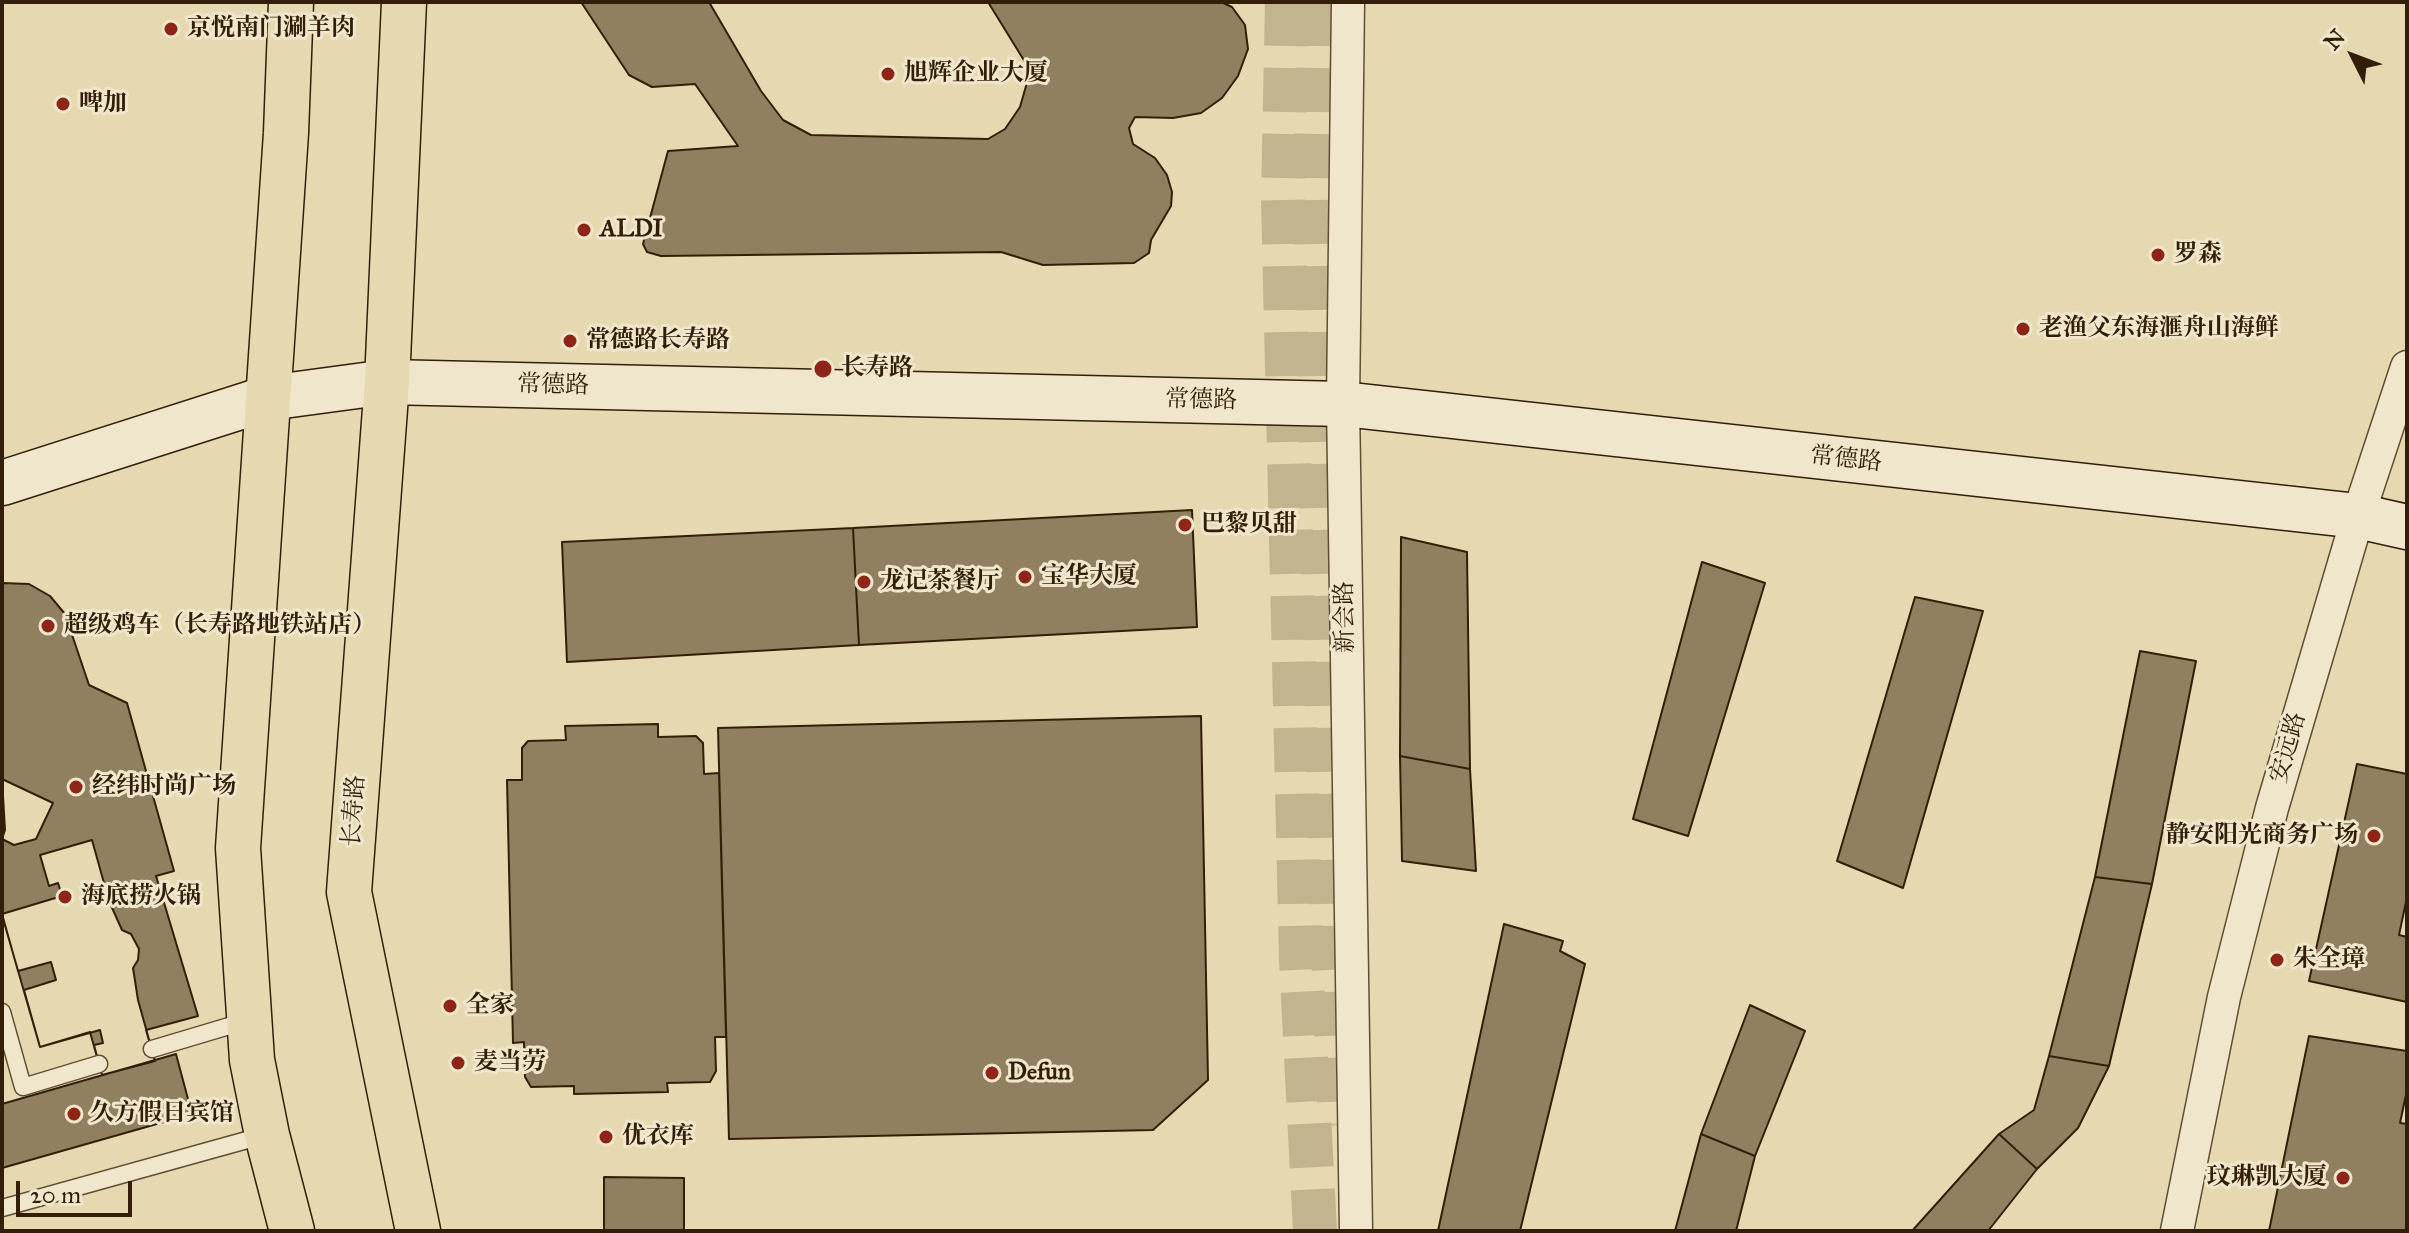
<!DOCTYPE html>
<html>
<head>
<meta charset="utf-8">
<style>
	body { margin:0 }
	#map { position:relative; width:2409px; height:1233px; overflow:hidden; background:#e6d9b1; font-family:"IM FELL Great Primer",serif }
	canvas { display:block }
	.frame { position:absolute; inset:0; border:4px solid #331f09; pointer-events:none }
	.north { position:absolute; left:2313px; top:16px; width:80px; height:80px; -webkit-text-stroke:6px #efe6cc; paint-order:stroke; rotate:312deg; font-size:22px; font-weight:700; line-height:32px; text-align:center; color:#331f09 }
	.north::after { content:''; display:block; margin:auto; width:28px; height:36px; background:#331f09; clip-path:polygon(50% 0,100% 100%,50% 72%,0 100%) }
	.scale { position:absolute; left:16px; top:1181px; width:116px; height:36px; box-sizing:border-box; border:4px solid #331f09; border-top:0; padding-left:10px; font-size:24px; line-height:28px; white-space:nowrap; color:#331f09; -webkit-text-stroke:6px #efe6cc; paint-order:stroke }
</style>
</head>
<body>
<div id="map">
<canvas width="2409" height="1233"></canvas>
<div class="frame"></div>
<div class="north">N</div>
<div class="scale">20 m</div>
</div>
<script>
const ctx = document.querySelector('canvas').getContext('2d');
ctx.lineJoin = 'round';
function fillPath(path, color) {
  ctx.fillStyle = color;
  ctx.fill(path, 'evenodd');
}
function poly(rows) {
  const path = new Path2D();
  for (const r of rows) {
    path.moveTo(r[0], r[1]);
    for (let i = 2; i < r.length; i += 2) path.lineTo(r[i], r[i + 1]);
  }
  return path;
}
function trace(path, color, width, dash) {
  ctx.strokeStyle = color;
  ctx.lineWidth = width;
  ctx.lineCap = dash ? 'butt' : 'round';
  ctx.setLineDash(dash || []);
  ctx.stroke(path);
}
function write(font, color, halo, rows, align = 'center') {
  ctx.font = font + ' "IM FELL Great Primer","Noto Serif SC",serif';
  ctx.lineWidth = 6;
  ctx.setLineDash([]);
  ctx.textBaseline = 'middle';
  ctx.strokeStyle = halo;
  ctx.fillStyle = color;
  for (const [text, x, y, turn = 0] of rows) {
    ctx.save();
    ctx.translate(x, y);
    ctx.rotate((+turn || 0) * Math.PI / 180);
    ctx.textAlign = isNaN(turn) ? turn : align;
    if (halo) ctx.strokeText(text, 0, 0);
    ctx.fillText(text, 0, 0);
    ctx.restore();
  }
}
const building = poly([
	[581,2,1221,2,1232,7,1245,25,1248,49,1238,76,1222,98,1201,113,1173,118,1135,117,1129,128,1133,144,1155,158,1167,175,1172,192,1171,206,1151,240,1149,253,1134,263,1043,265,1001,252,661,256,647,252,643,244,668,151,738,146,695,84,652,87,629,75,581,2],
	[709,2,988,2,1025,62,1026,86,1020,107,1005,129,988,139,811,135,783,120,761,91,709,2],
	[1192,510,1197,627,859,645,853,528,1192,510],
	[853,528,859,645,567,662,562,542,853,528],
	[1401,537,1467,552,1470,769,1400,756,1401,537],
	[1702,562,1765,583,1688,836,1633,819,1702,562],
	[2,583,29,584,50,596,65,614,89,685,127,703,174,871,156,876,198,1016,146,1030,155,1061,102,1075,90,1032,40,1047,2,915,2,583],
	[1915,597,1983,611,1903,888,1837,861,1915,597],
	[2140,651,2196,661,2152,884,2095,877,2140,651],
	[1201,716,1208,1080,1153,1130,729,1139,718,728,1201,716],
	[658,724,658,737,696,736,703,743,704,774,719,773,726,1037,715,1037,716,1071,710,1082,667,1083,668,1092,574,1094,574,1086,531,1087,525,1077,524,1042,513,1043,507,780,522,780,522,748,528,741,566,740,565,726,658,724],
	[1400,756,1470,769,1476,871,1402,861,1400,756],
	[2357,764,2407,774,2407,897,2399,935,2407,937,2407,1002,2309,981,2357,764],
	[2,779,53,803,36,839,14,845,2,839,5,830,2,779],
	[92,840,109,901,122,930,131,934,139,949,138,960,133,968,138,1000,155,1061,102,1075,94,1045,103,1043,100,1030,40,1047,24,990,56,980,51,962,18,971,2,914,62,896,58,883,49,886,40,855,92,840],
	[2095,877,2152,884,2109,1066,2049,1056,2095,877],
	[1504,924,1563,941,1560,951,1585,964,1520,1231,1438,1231,1504,924],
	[1750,1005,1805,1031,1755,1156,1701,1134,1750,1005],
	[2309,1036,2407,1051,2407,1090,2400,1123,2407,1124,2407,1231,2269,1231,2309,1036],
	[176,1054,192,1114,2,1168,2,1104,176,1054],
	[2049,1056,2109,1066,2078,1128,2037,1169,1999,1134,2034,1110,2049,1056],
	[1701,1134,1755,1156,1736,1231,1675,1231,1701,1134],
	[1999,1134,2037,1169,1988,1231,1912,1231,1999,1134],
	[604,1177,684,1178,684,1231,604,1231,604,1177]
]);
fillPath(building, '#908060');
trace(building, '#331f09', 2);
trace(poly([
	[1287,2,1283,199,1301,959,1315,1231],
	[1319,2,1315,199,1333,958,1340,1125]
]), '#c2b48f', 44, [44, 22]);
const lane = poly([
	[2,1012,23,1087,99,1064],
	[152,1049,246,1021],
	[2,1208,265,1135]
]);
const street = poly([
	[1348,2,1343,404,1356,1231],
	[2177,1231,2224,997,2272,808,2358,516,2407,367]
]);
const secondary = poly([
	[2,483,268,398,387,382,1343,404,2358,516,2407,527]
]);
const primary = poly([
	[291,2,286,133,238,848,252,1060,267,1135,292,1231],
	[404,2,387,382,349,892,418,1231]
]);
trace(lane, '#604e33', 19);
trace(street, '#604e33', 35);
trace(secondary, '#331f09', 47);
trace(primary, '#331f09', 47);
trace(lane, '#efe6cc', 16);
trace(street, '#efe6cc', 32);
trace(secondary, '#efe6cc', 44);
trace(primary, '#e6d9b1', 44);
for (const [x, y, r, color] of [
	[171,29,8,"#8f2418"],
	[888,74,8,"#8f2418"],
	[63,104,8,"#8f2418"],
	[584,230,8,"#8f2418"],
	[2158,255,8,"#8f2418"],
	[2023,329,8,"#8f2418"],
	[570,341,8,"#8f2418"],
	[823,369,10,"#8f2418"],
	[1185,525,8,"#8f2418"],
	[1025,577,8,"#8f2418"],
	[864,582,8,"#8f2418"],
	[48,626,8,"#8f2418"],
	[76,787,8,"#8f2418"],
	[2374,836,8,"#8f2418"],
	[65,897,8,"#8f2418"],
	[2277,960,8,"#8f2418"],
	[450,1006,8,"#8f2418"],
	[458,1063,8,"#8f2418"],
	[992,1073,8,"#8f2418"],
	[74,1114,8,"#8f2418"],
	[606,1137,8,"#8f2418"],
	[2343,1178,8,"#8f2418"]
]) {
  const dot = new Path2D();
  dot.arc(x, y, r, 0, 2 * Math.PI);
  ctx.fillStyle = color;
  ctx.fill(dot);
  trace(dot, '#efe6cc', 3);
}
write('bold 24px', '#331f09', '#efe6cc', [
	["京悦南门涮羊肉",187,29],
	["旭辉企业大厦",904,74],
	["啤加",79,104],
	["ALDI",600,230],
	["罗森",2174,255],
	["老渔父东海滙舟山海鲜",2039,329],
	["常德路长寿路",586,341],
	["长寿路",841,369],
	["巴黎贝甜",1201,525],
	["宝华大厦",1041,577],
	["龙记茶餐厅",880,582],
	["超级鸡车（长寿路地铁站店）",64,626],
	["经纬时尚广场",92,787],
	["静安阳光商务广场",2358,836,"right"],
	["海底捞火锅",81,897],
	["朱全璋",2293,960],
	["全家",466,1006],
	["麦当劳",474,1063],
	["Defun",1008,1073],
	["久方假日宾馆",90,1114],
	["优衣库",622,1137],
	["玟琳凯大厦",2327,1178,"right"]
], 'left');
write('24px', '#331f09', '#efe6cc', [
	["常德路",553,386,1],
	["常德路",1201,401,1],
	["常德路",1846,460,6],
	["新会路",1346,617,-91],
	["安远路",2289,748,-74],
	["长寿路",355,811,-86]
]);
</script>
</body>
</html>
